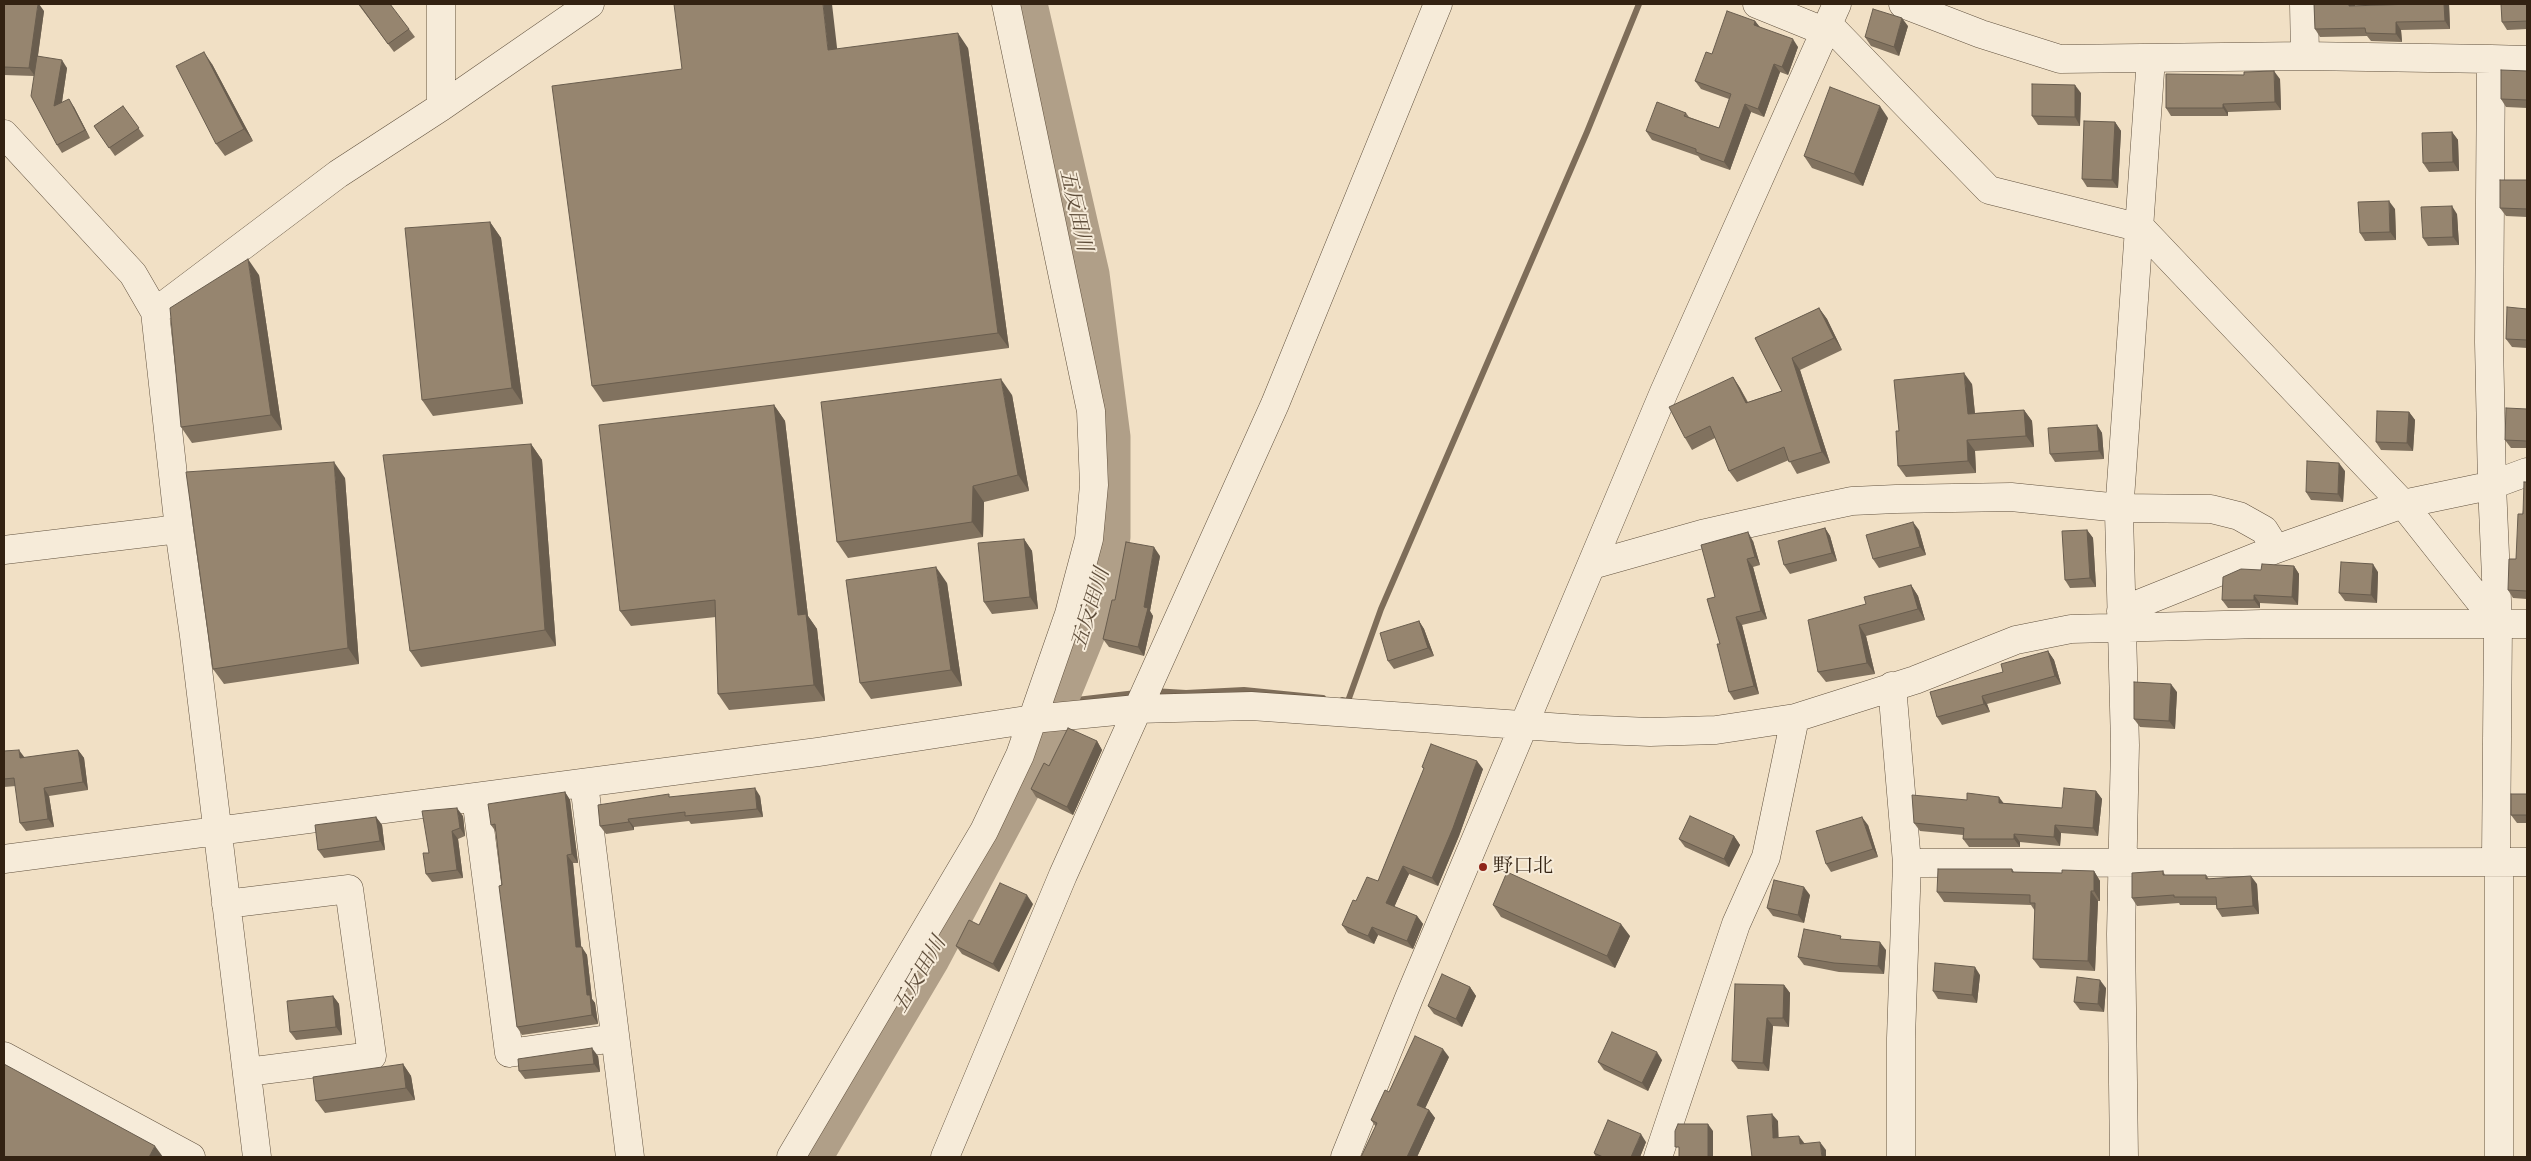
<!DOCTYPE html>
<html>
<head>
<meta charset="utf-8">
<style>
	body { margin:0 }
	#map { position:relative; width:2531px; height:1161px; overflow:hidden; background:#f1e0c5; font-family:"Old Standard TT",serif }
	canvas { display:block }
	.frame { position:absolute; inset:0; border:5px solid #332212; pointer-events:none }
</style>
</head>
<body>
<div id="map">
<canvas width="2531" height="1161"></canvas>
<div class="frame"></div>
</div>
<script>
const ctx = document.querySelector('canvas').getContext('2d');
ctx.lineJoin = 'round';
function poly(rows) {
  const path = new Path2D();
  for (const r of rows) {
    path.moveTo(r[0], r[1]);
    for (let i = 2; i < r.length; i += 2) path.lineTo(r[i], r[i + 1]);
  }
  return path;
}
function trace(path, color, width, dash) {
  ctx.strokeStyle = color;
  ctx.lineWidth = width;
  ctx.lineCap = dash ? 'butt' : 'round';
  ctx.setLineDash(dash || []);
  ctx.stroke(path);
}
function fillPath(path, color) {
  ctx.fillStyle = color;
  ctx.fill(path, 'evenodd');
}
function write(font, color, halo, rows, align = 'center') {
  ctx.font = font + ' "Old Standard TT","Noto Serif JP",serif';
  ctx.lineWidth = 4;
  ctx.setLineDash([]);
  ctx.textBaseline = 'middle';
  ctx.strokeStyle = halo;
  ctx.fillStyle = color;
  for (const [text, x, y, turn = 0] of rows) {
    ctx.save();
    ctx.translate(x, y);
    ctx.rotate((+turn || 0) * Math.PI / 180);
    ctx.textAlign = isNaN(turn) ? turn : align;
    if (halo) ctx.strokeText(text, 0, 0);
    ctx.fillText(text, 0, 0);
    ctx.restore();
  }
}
trace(poly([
	[1153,691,1186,693,1244,690,1323,698],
	[1342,700,1348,701,1381,609,1587,132,1639,4],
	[1060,702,1136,693]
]), '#7e6d59', 6);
trace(poly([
	[813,1157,930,959,1030,771,1087,631,1111,537,1111,437,1090,274,1028,4]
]), '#b09f88', 39);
const minor = poly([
	[1757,4,1826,32],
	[1903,4,1981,34,2060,59,2305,56,2491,59],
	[2304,4,2305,56],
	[1829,25,1989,190,2141,228,2403,504,2498,624],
	[441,107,441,4],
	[4,134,133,274,155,312,179,529,194,636,257,1157],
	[155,312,338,174,441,107,590,4],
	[4,550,179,529],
	[1592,565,1702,534,1799,512,1852,501,1896,499,2011,497,2120,508,2211,509,2239,516,2264,530,2276,549],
	[2121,611,2276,549,2403,504,2489,486,2527,472],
	[1892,686,1907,863,1901,1038,1901,1157],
	[584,783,630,1157],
	[476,797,509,1053,615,1038],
	[4,859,818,752,1033,719,1137,709,1251,706,1578,729,1650,732,1716,730,1795,718,1915,680,2016,640,2071,629,2262,624,2527,624],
	[1907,863,2527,862],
	[226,904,349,889,372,1056,247,1072],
	[4,1056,191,1157],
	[791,1157,984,831,1020,755,1069,614,1089,539,1094,485,1091,411,1006,4],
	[945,1157,1063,875,1275,404,1438,4],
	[1345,1157,1409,998,1664,392,1837,4],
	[1658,1157,1736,924,1766,857,1795,718],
	[2124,1157,2121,934,2125,745,2119,513,2151,58],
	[2499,1157,2499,862,2496,857,2498,624,2492,485,2489,342,2491,59,2527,60]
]);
trace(minor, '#62523f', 29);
trace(minor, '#f6ebd9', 28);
fillPath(poly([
	[4,4,44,11,38,56,67,68,62,102,74,107,90,138,62,153,57,145,34,76,4,75],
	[358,4,409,29,415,37,394,52],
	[2314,4,2355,4,2355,6,2449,4,2450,29,2401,30,2402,42,2371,41,2367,36,2320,37,2315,29],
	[2527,4,2527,29,2507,30,2502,22],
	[1755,21,1760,27,1798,47,1788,75,1780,72,1764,117,1751,112,1730,170,1701,160,1698,156,1652,140,1646,131,1686,113,1689,117,1719,128,1729,99,1701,89,1695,81,1712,54],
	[1908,26,1899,56,1871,46,1865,37],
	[968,48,1009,348,603,402,592,386,682,69,837,49],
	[212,64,253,141,225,156,216,144],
	[2527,71,2527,108,2506,107,2501,99],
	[2280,79,2281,110,2228,112,2228,116,2171,116,2166,108],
	[2081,93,2080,126,2038,125,2032,116],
	[123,106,144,136,115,156,94,126],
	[1888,118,1863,186,1812,168,1804,156],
	[2115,122,2121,131,2118,188,2087,187,2082,179],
	[2452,132,2458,140,2459,171,2429,172,2423,163],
	[2527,180,2527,217,2506,216,2500,208],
	[2395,209,2396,240,2365,241,2360,233],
	[2457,214,2459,245,2428,246,2423,238],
	[490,222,501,238,523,404,433,416,422,400],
	[259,275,282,430,192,443,181,427],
	[1819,308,1827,319,1842,350,1800,370,1830,463,1797,474,1789,460,1737,482,1729,471,1715,438,1692,450,1685,438,1733,377,1740,388,1748,402,1782,391,1755,338],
	[2527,309,2527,348,2512,347,2506,339],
	[1972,384,1975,413,2024,410,2032,421,2034,447,1975,451,1976,473,1906,477,1898,466,1899,431],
	[1012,395,1029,491,984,502,983,537,848,558,837,542],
	[774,405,785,421,808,616,817,629,825,701,729,710,718,694,716,617,631,626,620,611],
	[2527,409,2527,448,2511,448,2505,440],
	[2409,412,2415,420,2413,451,2381,450,2376,442],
	[2097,425,2102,433,2104,459,2055,462,2050,454],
	[531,444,542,460,556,646,421,667,410,651],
	[2345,471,2343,502,2311,500,2306,492],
	[345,478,359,664,224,684,213,669],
	[2527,482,2527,599,2513,598,2508,590,2516,559],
	[1825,528,1830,536,1837,561,1790,574,1784,565],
	[1919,530,1926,555,1879,568,1873,559],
	[2087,530,2093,538,2096,587,2070,588,2065,580],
	[1024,539,1032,551,1038,609,992,614,984,602],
	[1753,541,1760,565,1753,567,1767,619,1742,625,1759,694,1734,700,1729,692,1720,644],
	[1160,556,1150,611,1153,616,1144,656,1109,647,1103,639,1115,600],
	[2294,566,2299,574,2298,605,2260,603,2260,608,2228,608,2222,600,2261,570],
	[2378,572,2377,603,2345,601,2339,593],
	[947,583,962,686,871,699,860,683],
	[1911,585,1918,596,1925,620,1866,636,1875,674,1826,682,1818,672,1866,604],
	[1419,621,1424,629,1434,656,1394,669,1388,661],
	[2048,651,2054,660,2061,684,1987,704,1990,712,1942,725,1937,717,2003,672],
	[2177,692,2175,729,2140,727,2134,719],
	[1097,741,1102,750,1073,815,1036,797,1031,789],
	[78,750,84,758,88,790,49,796,54,827,26,831,20,823,16,786,4,787,4,751,25,758],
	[1422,767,1483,769,1459,836,1438,886,1409,874,1394,907,1417,916,1423,924,1413,949,1378,935,1374,944,1348,933,1342,925,1378,881,1424,769],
	[2096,791,2102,799,2098,836,2061,833,2060,846,2020,842,2020,847,1969,847,1963,839,1963,835,1920,831,1914,823,2004,803,2062,808],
	[565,792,570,800,578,863,573,863,581,947,587,955,592,999,595,1003,598,1024,522,1035,517,1027,496,832,491,825],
	[2527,794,2527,823,2517,823,2511,815],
	[760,796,763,817,691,824,689,821,634,827,634,830,606,834,600,826,671,797],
	[463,816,465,836,458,839,463,878,432,882,426,874,429,853],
	[376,817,382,825,385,850,324,858,318,850],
	[1868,825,1878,857,1831,872,1826,864],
	[1734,836,1740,845,1729,867,1685,847,1679,839],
	[2012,869,2014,872,2062,873,2094,871,2100,881,2100,901,2098,901,2095,971,2040,968,2033,959,2035,911,2031,905,1944,902,1937,892],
	[2163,871,2165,875,2206,875,2209,879,2257,884,2259,914,2222,917,2217,909,2216,905,2180,905,2179,903,2137,906,2132,898],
	[1810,895,1804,923,1773,916,1767,908],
	[1033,904,999,972,962,954,956,946,979,925],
	[1493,905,1630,936,1615,968,1501,917],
	[1843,940,1886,950,1884,974,1839,972,1804,965,1798,957],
	[1980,975,1977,1003,1938,999,1933,991],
	[1784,985,1790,993,1789,1027,1773,1026,1769,1071,1738,1069,1732,1061],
	[1470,987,1476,996,1462,1027,1434,1014,1428,1006],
	[2106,988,2104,1012,2080,1010,2074,1002],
	[333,996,339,1004,342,1035,296,1040,290,1032],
	[598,1056,600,1072,525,1079,519,1071],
	[1449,1057,1425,1108,1429,1110,1435,1118,1417,1157,1361,1157,1376,1127,1371,1120,1389,1092],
	[1662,1060,1648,1091,1604,1070,1598,1062],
	[403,1064,411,1076,415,1100,325,1113,316,1101],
	[1646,1142,1640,1157,1596,1157,1594,1153]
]), '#81725f');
fillPath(poly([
	[38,4,39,4,44,11,35,76,29,68],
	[823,4,832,4,839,65,828,50],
	[2349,4,2355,4,2355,15,2349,6],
	[2444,4,2449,4,2450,29,2445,21],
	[1902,18,1908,26,1899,56,1894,47],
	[1755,21,1761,29,1754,25],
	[2396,22,2401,30,2402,42,2396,34],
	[958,33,968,48,1009,348,998,333],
	[1793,39,1798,47,1788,75,1782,67],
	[204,52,212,64,253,141,244,129],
	[62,60,67,68,60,115,54,106],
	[1774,64,1780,72,1764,117,1758,109],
	[2274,71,2280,79,2281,110,2275,102],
	[2075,85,2081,93,2080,126,2075,117],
	[69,99,74,107,90,138,85,130],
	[1745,104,1751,112,1730,170,1724,162],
	[2223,104,2228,112,2228,116,2223,108],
	[1880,106,1888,118,1863,186,1854,174],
	[2115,122,2121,131,2118,188,2112,180],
	[2452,132,2458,140,2459,171,2453,162],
	[2389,201,2395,209,2396,240,2390,232],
	[2452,206,2457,214,2459,245,2453,237],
	[490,222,501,238,523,404,512,388],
	[248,259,259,275,282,430,271,415],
	[1819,308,1827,319,1842,350,1834,338],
	[1792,358,1800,370,1830,463,1822,452],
	[1964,373,1972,384,1976,425,1968,414],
	[1733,377,1740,388,1753,414,1746,403],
	[1001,379,1012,395,1029,491,1018,475],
	[774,405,785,421,808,616,817,629,825,701,814,685,798,615],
	[2024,410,2032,421,2034,447,2026,436],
	[2409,412,2415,420,2413,451,2407,443],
	[2097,425,2102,433,2104,459,2099,451],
	[1967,440,1975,451,1976,473,1968,461],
	[531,444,542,460,556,646,545,630],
	[334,462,345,478,359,664,348,648],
	[2339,463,2345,471,2343,502,2338,494],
	[973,486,984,502,983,537,972,522],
	[1913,522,1919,530,1926,555,1920,547],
	[1825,528,1830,536,1837,561,1832,553],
	[2087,530,2093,538,2096,587,2090,578],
	[1748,532,1753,541,1760,565,1755,557],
	[1024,539,1032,551,1038,609,1030,597],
	[1154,547,1160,556,1150,611,1153,616,1144,656,1138,647,1144,607],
	[1747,559,1753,567,1767,619,1761,611],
	[2373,564,2378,572,2377,603,2371,595],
	[2294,566,2299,574,2298,605,2292,597],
	[936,567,947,583,962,686,951,670],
	[1911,585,1918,596,1925,620,1918,609],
	[2254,595,2260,603,2260,608,2254,600],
	[1736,617,1742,625,1759,694,1754,686],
	[1419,621,1424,629,1434,656,1428,648],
	[1859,625,1866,636,1875,674,1867,663],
	[2048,651,2054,660,2061,684,2055,676],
	[2171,684,2177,692,2175,729,2169,721],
	[1982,696,1987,704,1990,712,1984,704],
	[1097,741,1102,750,1073,815,1067,807],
	[19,750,25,758,20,758],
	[78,750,84,758,88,790,83,782],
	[1477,761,1483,769,1459,836,1438,886,1432,878],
	[44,788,49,796,54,827,48,819],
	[755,788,760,796,763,817,757,809],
	[2096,791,2102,799,2098,836,2093,828],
	[565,792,570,800,578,863,572,854],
	[1999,797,2005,805,1999,803],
	[457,808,463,816,465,836,460,828],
	[376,817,382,825,385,850,380,841],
	[1862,817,1868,825,1878,857,1873,849],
	[628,819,634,827,634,830,629,822],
	[2055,825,2061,833,2060,846,2054,837],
	[452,831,458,839,463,878,457,870],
	[2014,834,2020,842,2020,847,2014,839],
	[1734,836,1740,845,1729,867,1724,859],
	[567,855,573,863,582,955,576,947],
	[1403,866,1409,874,1392,912,1386,903],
	[2094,871,2100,881,2100,901,2094,891],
	[2251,876,2257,884,2259,914,2253,906],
	[1804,887,1810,895,1804,923,1798,915],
	[2091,891,2098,901,2095,971,2088,961],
	[1027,895,1033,904,999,972,993,964],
	[1417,916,1423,924,1413,949,1407,941],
	[1621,924,1630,936,1615,968,1607,956],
	[1372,927,1378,935,1374,944,1368,936],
	[1880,942,1886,950,1884,974,1878,966],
	[582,947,587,955,592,999,595,1003,598,1024,592,1015,587,995],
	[1975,967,1980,975,1977,1003,1972,995],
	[2100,980,2106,988,2104,1012,2098,1004],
	[1784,985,1790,993,1789,1027,1783,1018],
	[1470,987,1476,996,1462,1027,1456,1019],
	[333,996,339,1004,342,1035,336,1027],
	[1767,1018,1773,1026,1769,1071,1763,1063],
	[592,1048,598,1056,600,1072,594,1064],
	[1443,1049,1449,1057,1423,1113,1417,1105],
	[1657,1052,1662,1060,1648,1091,1642,1083],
	[403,1064,411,1076,415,1100,406,1088],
	[1429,1110,1435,1118,1417,1157,1407,1157],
	[1772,1114,1778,1121,1779,1146,1773,1138],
	[1708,1124,1713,1131,1713,1157,1708,1157],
	[1641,1134,1646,1142,1640,1157,1631,1157],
	[1799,1136,1805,1144,1800,1144],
	[1820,1142,1826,1150,1826,1157,1822,1157],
	[155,1146,163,1157,149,1157]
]), '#695d4e');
const building = poly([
	[4,4,38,4,29,68,4,67,4,4],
	[359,4,390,4,409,29,388,44,359,4],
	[674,4,823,4,828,50,958,33,998,333,592,386,552,86,682,69,674,4],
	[2314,4,2349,4,2349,6,2414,4,2444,4,2445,21,2396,22,2396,34,2366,33,2365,28,2315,29,2314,4],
	[2501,4,2527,4,2527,21,2502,22,2501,4],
	[1873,9,1902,18,1894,47,1865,37,1873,9],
	[1727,11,1755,21,1754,25,1793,39,1782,67,1774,64,1758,109,1745,104,1724,162,1696,152,1696,149,1646,131,1657,102,1686,113,1684,116,1719,128,1731,94,1695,81,1706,52,1712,54,1727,11],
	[204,52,244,129,216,144,176,66,204,52],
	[37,56,62,60,54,106,69,99,85,130,57,145,31,96,37,56],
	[2501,70,2527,71,2527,100,2501,99,2501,70],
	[2274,71,2275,102,2223,104,2223,108,2166,108,2166,74,2244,75,2244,72,2274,71],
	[2032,84,2075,85,2075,117,2032,116,2032,84],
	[1830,87,1880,106,1854,174,1804,156,1830,87],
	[123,106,139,128,109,148,94,126,123,106],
	[2084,121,2115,122,2112,180,2082,179,2084,121],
	[2452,132,2453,162,2423,163,2422,133,2452,132],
	[2500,180,2527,180,2527,209,2500,208,2500,180],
	[2389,201,2390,232,2360,233,2358,202,2389,201],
	[2452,206,2453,237,2423,238,2421,207,2452,206],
	[490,222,512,388,422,400,405,228,490,222],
	[248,259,271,415,181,427,170,308,248,259],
	[2507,307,2527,309,2527,340,2506,339,2507,307],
	[1819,308,1834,338,1792,358,1822,452,1789,462,1784,447,1729,471,1710,426,1685,438,1669,407,1733,377,1746,403,1782,391,1755,338,1819,308],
	[1964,373,1968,414,2024,410,2026,436,1967,440,1968,461,1898,466,1896,431,1899,431,1894,380,1964,373],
	[1001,379,1018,475,973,486,972,522,837,542,821,402,1001,379],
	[774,405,798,615,806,614,814,685,718,694,715,600,620,611,599,425,774,405],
	[2506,408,2527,409,2527,441,2505,440,2506,408],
	[2377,411,2409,412,2407,443,2376,442,2377,411],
	[2097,425,2099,451,2050,454,2048,428,2097,425],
	[531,444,545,630,410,651,383,455,531,444],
	[2307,461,2339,463,2338,494,2306,492,2307,461],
	[334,462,348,648,213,669,186,472,334,462],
	[2524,482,2527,482,2527,591,2508,590,2509,559,2516,559,2518,514,2523,514,2524,482],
	[1913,522,1920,547,1873,559,1866,535,1913,522],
	[1825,528,1832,553,1784,565,1778,541,1825,528],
	[2087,530,2090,578,2065,580,2062,531,2087,530],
	[1748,532,1755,557,1747,559,1761,611,1736,617,1754,686,1729,692,1717,644,1720,644,1707,599,1715,597,1701,545,1748,532],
	[1024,539,1030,597,984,602,978,543,1024,539],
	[1126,542,1154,547,1144,607,1148,608,1138,647,1103,639,1112,600,1115,600,1126,542],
	[2341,562,2373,564,2371,595,2339,593,2341,562],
	[2262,564,2294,566,2292,597,2254,595,2254,600,2222,600,2223,577,2241,569,2261,570,2262,564],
	[936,567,951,670,860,683,846,580,936,567],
	[1911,585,1918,609,1859,625,1867,663,1818,672,1808,620,1866,604,1864,597,1911,585],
	[1419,621,1428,648,1388,661,1380,633,1419,621],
	[2048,651,2055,676,1982,696,1984,704,1937,717,1930,692,2003,672,2001,664,2048,651],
	[2134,682,2171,684,2169,721,2134,719,2134,682],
	[1068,728,1097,741,1067,807,1031,789,1044,763,1049,766,1068,728],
	[1431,744,1477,761,1453,828,1432,878,1403,866,1386,903,1417,916,1407,941,1372,927,1368,936,1342,925,1353,900,1356,901,1367,877,1378,881,1424,768,1422,767,1431,744],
	[19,750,20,758,78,750,83,782,44,788,48,819,20,823,14,778,4,779,4,751,19,750],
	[755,788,757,809,685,816,685,812,628,819,629,822,600,826,598,805,669,794,669,797,755,788],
	[2064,788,2096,791,2093,828,2055,825,2054,837,2014,834,2014,839,1963,839,1964,828,1914,823,1912,795,1967,800,1967,793,1999,797,1999,803,2062,808,2064,788],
	[565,792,572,854,567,855,576,947,582,947,587,995,590,995,592,1015,517,1027,499,886,502,885,495,824,491,825,488,804,565,792],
	[2511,794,2527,794,2527,815,2511,815,2511,794],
	[457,808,460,828,452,831,457,870,426,874,423,853,429,853,422,811,457,808],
	[1690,816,1734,836,1724,859,1679,839,1690,816],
	[376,817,380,841,318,850,315,825,376,817],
	[1862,817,1873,849,1826,864,1816,831,1862,817],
	[1938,869,2012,869,2012,872,2062,873,2062,870,2094,871,2094,891,2091,891,2088,961,2033,959,2035,903,2030,903,2030,895,1937,892,1938,869],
	[2163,871,2163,875,2206,875,2206,879,2251,876,2253,906,2217,909,2216,897,2174,897,2174,895,2132,898,2132,873,2163,871],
	[1507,872,1621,924,1607,956,1493,905,1507,872],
	[1774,880,1804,887,1798,915,1767,908,1774,880],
	[1000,883,1027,895,993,964,956,946,969,920,979,925,1000,883],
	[1804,929,1841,936,1840,939,1880,942,1878,966,1834,963,1798,957,1804,929],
	[1935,963,1975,967,1972,995,1933,991,1935,963],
	[1442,974,1470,987,1456,1019,1428,1006,1442,974],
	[2077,977,2100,980,2098,1004,2074,1002,2077,977],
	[1735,984,1784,985,1783,1018,1767,1018,1763,1063,1732,1061,1735,984],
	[333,996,336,1027,290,1032,287,1001,333,996],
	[1612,1032,1657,1052,1642,1083,1598,1062,1612,1032],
	[1415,1036,1443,1049,1417,1105,1429,1110,1407,1157,1361,1157,1377,1123,1371,1120,1385,1090,1389,1092,1415,1036],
	[592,1048,594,1064,519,1071,518,1059,592,1048],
	[4,1064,155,1146,149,1157,4,1157,4,1064],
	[403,1064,406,1088,316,1101,313,1077,403,1064],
	[1772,1114,1773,1138,1799,1136,1800,1144,1820,1142,1822,1157,1752,1157,1747,1116,1772,1114],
	[1608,1120,1641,1134,1631,1157,1603,1157,1594,1153,1608,1120],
	[1678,1124,1708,1124,1708,1157,1679,1157,1679,1147,1675,1147,1675,1131,1678,1124]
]);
fillPath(building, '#96856f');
trace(building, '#695d4e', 1);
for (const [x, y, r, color] of [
	[1483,867,5,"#8f2418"]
]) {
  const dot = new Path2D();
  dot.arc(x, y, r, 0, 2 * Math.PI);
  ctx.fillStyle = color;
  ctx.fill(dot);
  trace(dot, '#f6ebd9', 2);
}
write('20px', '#332212', '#f6ebd9', [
	["野口北",1493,867]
], 'left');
write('italic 21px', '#5f4e3b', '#f6ebd9', [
	["五反田川",1075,210,77],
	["五反田川",1091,609,-73],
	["五反田川",920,975,-60]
]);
</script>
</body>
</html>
